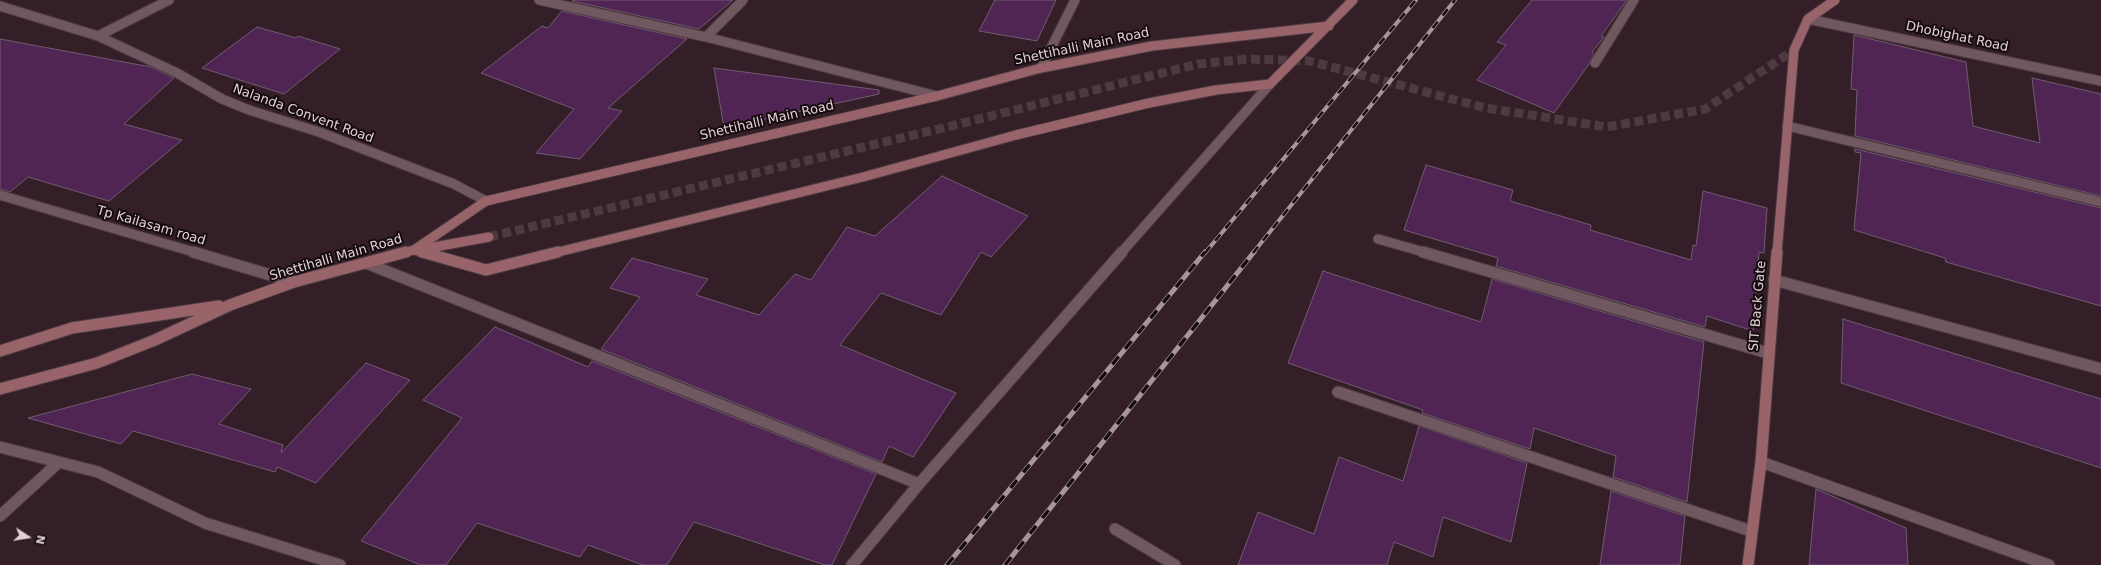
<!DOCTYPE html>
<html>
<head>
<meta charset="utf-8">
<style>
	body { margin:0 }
	#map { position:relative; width:2101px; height:565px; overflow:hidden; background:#341e27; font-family:"DejaVu Sans",sans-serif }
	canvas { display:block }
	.north { position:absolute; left:8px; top:517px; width:40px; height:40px; -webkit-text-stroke:3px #150b0f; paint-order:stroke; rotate:102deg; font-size:11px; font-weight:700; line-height:16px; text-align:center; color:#e0d1d6 }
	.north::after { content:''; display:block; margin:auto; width:14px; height:18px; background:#e0d1d6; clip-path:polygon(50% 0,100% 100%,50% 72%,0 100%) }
</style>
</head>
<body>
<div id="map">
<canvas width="2101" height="565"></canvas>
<div class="north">N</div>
</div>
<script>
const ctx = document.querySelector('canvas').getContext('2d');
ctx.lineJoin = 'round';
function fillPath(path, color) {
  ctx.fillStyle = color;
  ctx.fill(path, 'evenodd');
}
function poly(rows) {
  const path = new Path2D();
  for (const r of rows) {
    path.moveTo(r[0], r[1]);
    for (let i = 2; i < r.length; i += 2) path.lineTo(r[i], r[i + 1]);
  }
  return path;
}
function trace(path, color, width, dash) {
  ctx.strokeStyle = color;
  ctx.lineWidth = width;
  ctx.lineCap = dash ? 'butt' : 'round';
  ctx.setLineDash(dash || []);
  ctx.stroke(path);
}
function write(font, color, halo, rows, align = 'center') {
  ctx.font = font + ' "DejaVu Sans",sans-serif';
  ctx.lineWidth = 4;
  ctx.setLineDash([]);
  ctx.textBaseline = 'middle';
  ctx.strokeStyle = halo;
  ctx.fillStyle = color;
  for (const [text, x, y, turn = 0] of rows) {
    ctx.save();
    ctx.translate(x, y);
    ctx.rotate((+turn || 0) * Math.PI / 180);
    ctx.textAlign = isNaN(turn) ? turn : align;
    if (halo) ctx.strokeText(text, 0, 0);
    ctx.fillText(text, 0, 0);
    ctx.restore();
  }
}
const building = poly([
	[573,0,733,0,699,29,572,1,573,0],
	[995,0,1056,0,1037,41,979,31,995,0],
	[1532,0,1627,0,1601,36,1604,37,1592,52,1594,54,1589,64,1554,113,1477,80,1506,45,1497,42,1532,0],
	[562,11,687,39,608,108,622,111,580,159,536,153,574,109,481,73,542,26,548,28,562,11],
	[257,27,296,38,298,36,340,49,284,94,202,68,257,27],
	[1854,35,1966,62,1973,126,2040,143,2032,78,2101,94,2101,196,1855,136,1857,90,1851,89,1854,35],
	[0,39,151,67,174,78,124,124,182,140,109,201,28,177,10,192,0,189,0,39],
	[714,68,879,90,879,94,724,128,714,68],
	[1855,149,2101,208,2101,306,1946,262,1945,258,1854,230,1861,153,1855,152,1855,149],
	[1426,165,1513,190,1510,201,1591,225,1590,230,1691,260,1693,245,1696,246,1703,191,1767,208,1764,253,1759,252,1753,331,1707,316,1705,327,1496,266,1498,258,1404,230,1426,165],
	[942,176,1028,216,991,257,981,252,941,315,881,293,840,345,956,393,913,457,889,446,882,462,601,349,640,297,610,288,632,258,708,279,696,295,759,315,795,274,811,280,847,227,875,236,942,176],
	[1323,271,1481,322,1492,279,1704,342,1687,502,1613,477,1616,456,1534,428,1530,449,1422,413,1423,410,1288,363,1323,271],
	[1843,319,2101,399,2101,468,1841,383,1843,319],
	[495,327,588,367,592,361,876,474,832,565,825,565,694,522,667,565,643,565,588,545,580,557,477,523,446,565,421,565,361,541,462,418,423,400,495,327],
	[366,363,410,380,316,483,277,467,275,472,133,431,121,444,28,418,192,374,251,389,219,424,283,445,281,453,366,363],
	[1419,426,1527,463,1511,542,1443,517,1433,557,1394,542,1387,565,1238,565,1258,512,1314,534,1339,457,1403,481,1419,426],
	[1816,489,1906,528,1908,565,1809,565,1816,489],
	[1611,491,1685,516,1680,565,1600,565,1611,491]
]);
fillPath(building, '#502554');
trace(building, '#6f5d70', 1);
trace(poly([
	[489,237,951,126,1198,64,1248,59,1309,61,1486,108,1607,127,1705,109,1794,50]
]), '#4e3941', 9, [9, 4.5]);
const streetFar1 = poly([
	[539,0,706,37],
	[743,0,706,37,937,96],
	[0,6,98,36,177,73,222,99,249,110,319,132,454,184,486,201],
	[1808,19,2101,81],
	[98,36,169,0],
	[1595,63,1634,0],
	[1041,68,1075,0],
	[1787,126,2101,202],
	[0,195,197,253],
	[1378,239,1427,253],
	[1121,253,1270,84]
]);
const street = poly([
	[193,252,294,282],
	[1423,252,1768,353],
	[366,263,919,484],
	[1774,280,2101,369],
	[1338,392,1751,531],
	[0,447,98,472,205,523,340,565],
	[1761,462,2049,565],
	[0,516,59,462],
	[1115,529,1175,565],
	[852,565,919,484,1122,252]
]);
const secondaryFar1 = poly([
	[414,250,426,253],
	[418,250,489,237],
	[402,253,414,250,486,201,937,96,1041,68,1152,46,1329,26],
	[554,253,863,177,1016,135,1149,103,1216,90,1270,84,1353,0],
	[1777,253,1794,50,1808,19,1835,0]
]);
const secondary = poly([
	[422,252,486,270,558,252],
	[0,351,72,328,219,306],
	[0,389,97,363,155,340,230,305,294,282,406,252],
	[1748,565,1761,462,1777,252]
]);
trace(streetFar1, '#4d3c43', 11);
trace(street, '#4d3c43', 13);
trace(secondaryFar1, '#4d3c43', 11);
trace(secondary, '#4d3c43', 13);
trace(streetFar1, '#705760', 9);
trace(street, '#705760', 11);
trace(secondaryFar1, '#996469', 9);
trace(secondary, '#996469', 11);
const railFar1 = poly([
	[1205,253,1416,0],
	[1253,253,1455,0]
]);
const rail = poly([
	[947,565,1205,252],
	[1005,565,1254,252]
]);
trace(railFar1, '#a7959c', 4);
trace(rail, '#a7959c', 5);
trace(railFar1, '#150b0f', 2.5, [8]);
trace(rail, '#150b0f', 3.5, [10]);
write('13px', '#e0d1d6', '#150b0f', [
	["Dhobighat Road",1957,37,12],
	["Shettihalli Main Road",1082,47,-12],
	["Nalanda Convent Road",303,114,20],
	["Shettihalli Main Road",767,121,-13],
	["Tp Kailasam road",151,226,16],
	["Shettihalli Main Road",336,258,-16],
	["SIT Back Gate",1758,306,-85]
]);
</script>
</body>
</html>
